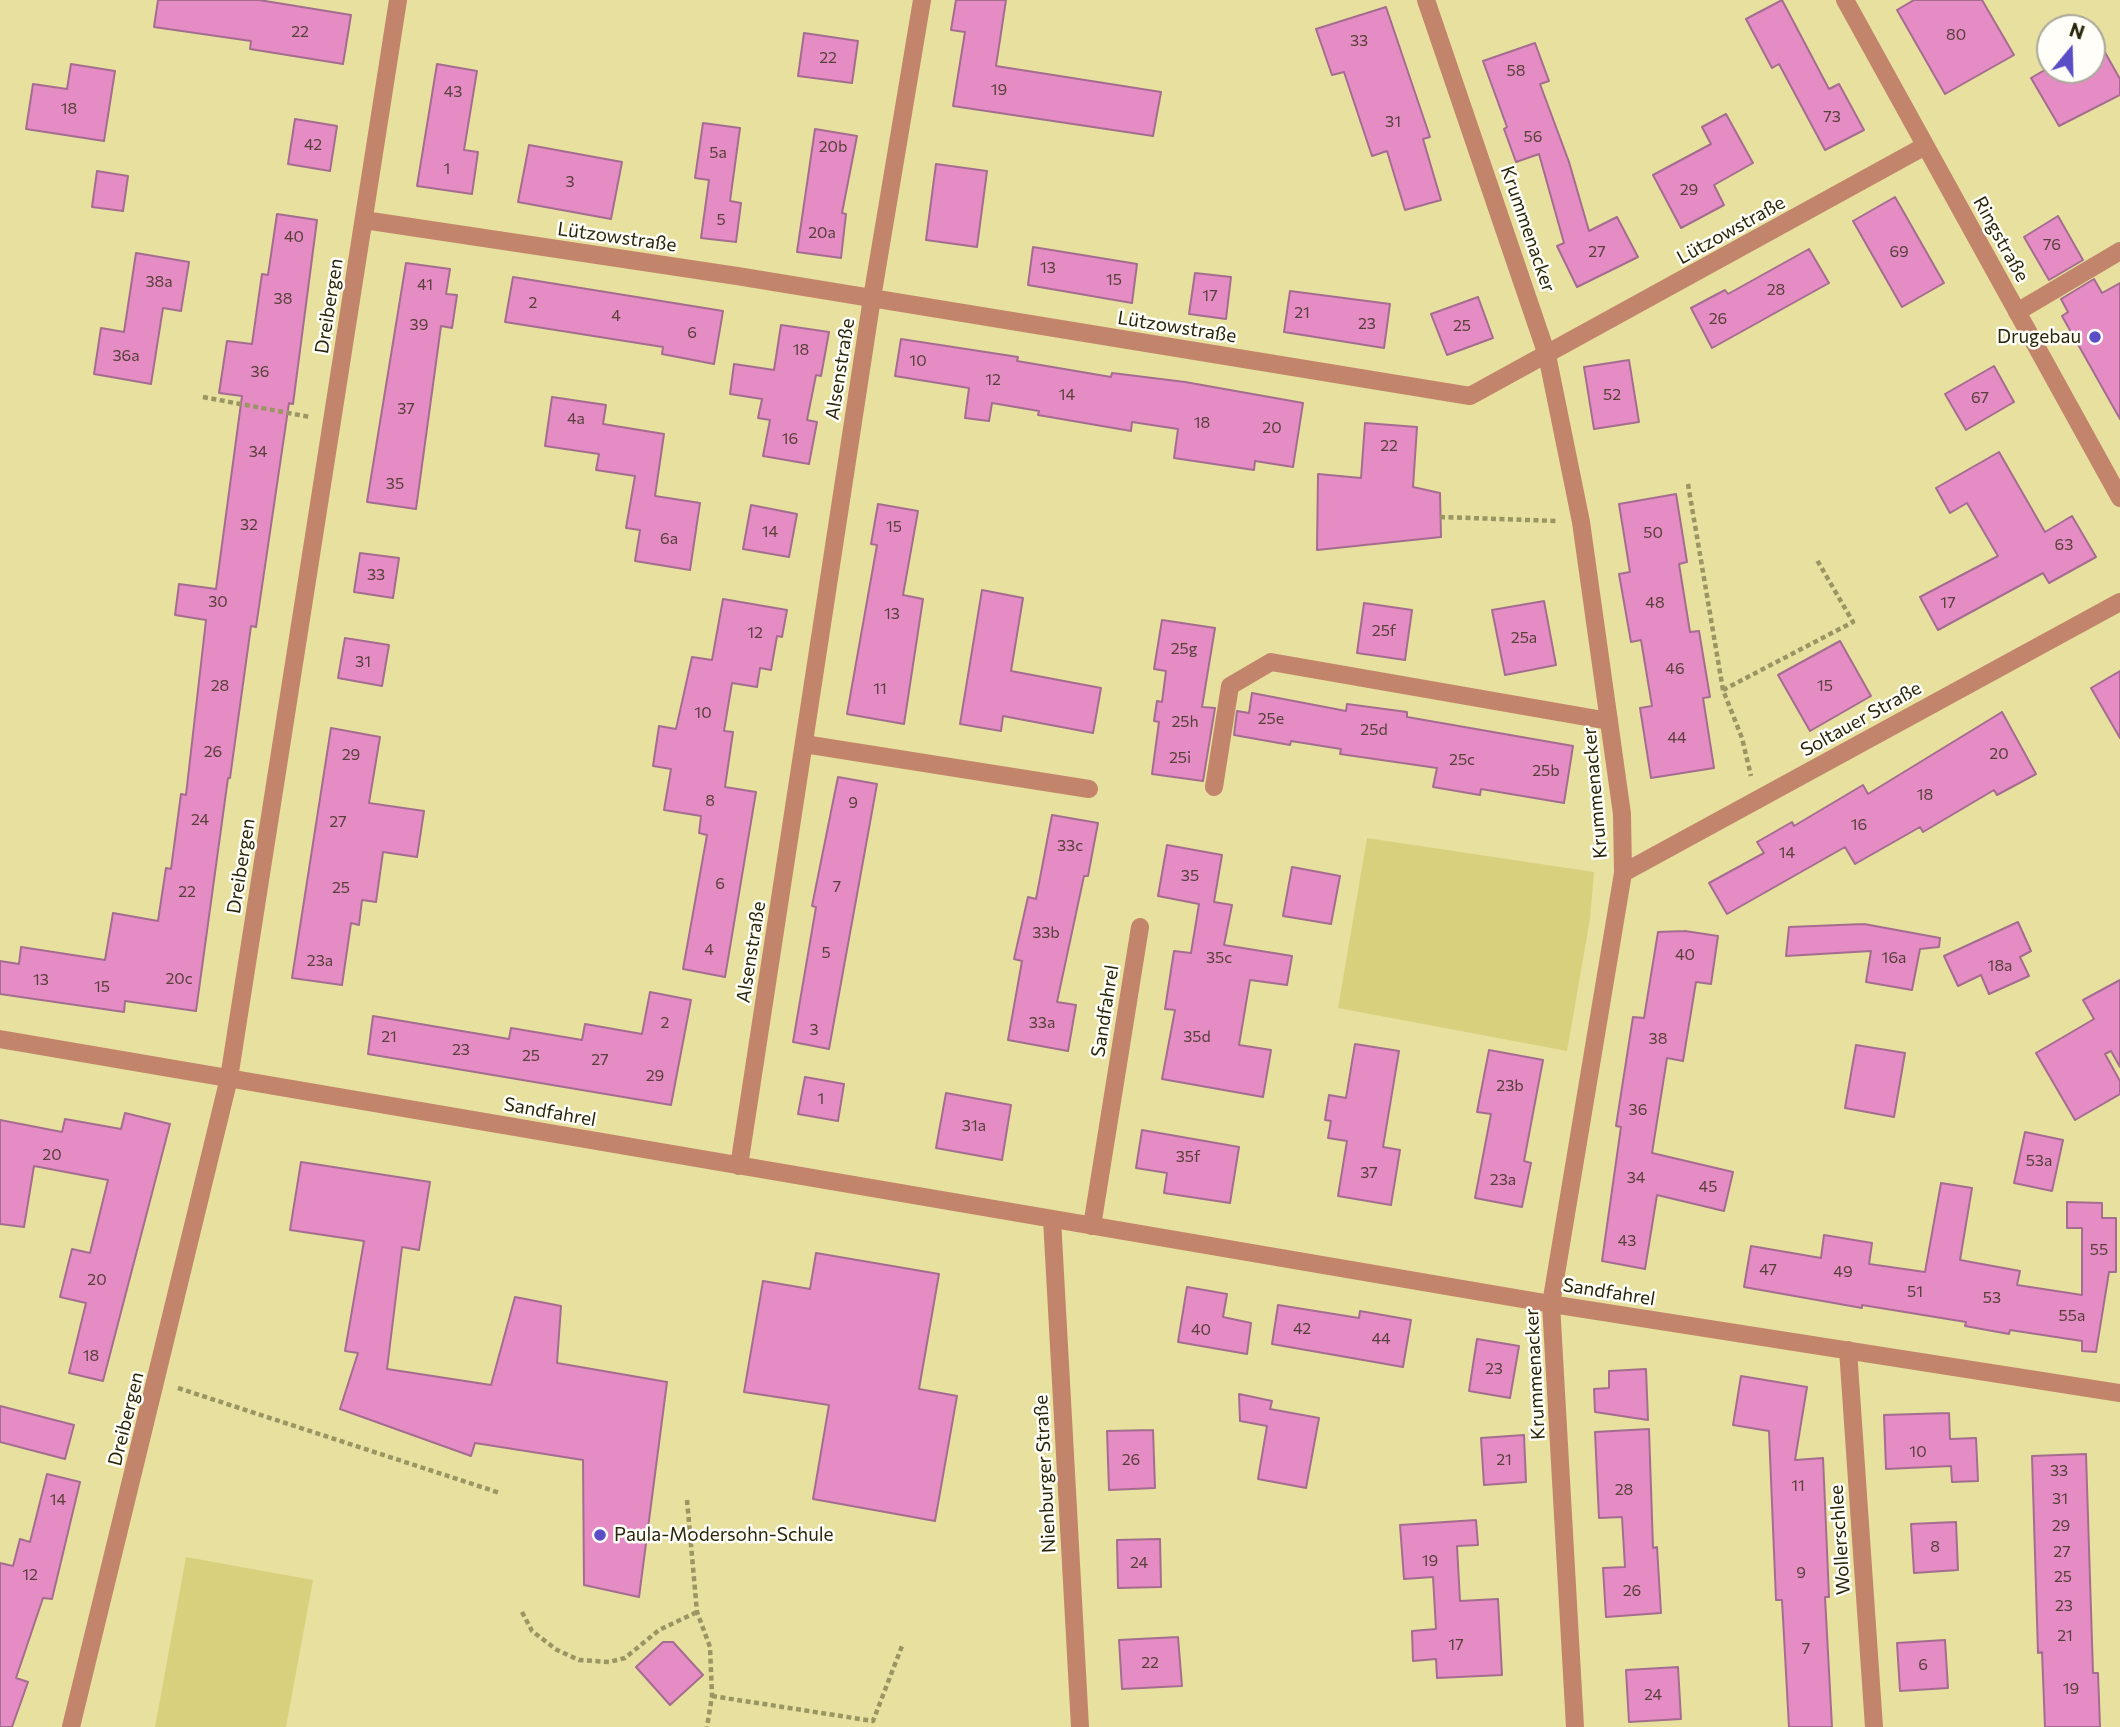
<!DOCTYPE html>
<html>
<head>
<meta charset="utf-8">
<style>
	body { margin:0 }
	#map { position:relative; width:2120px; height:1727px; overflow:hidden; background:#e7e09f; font-family:Commissioner,sans-serif }
	canvas { display:block }
	.north { position:absolute; left:2036px; top:14px; width:70px; height:70px; box-sizing:border-box; background:#fffef8; border:2px solid #a9a89a; border-radius:50%; rotate:19deg; font-size:19px; font-weight:700; line-height:28px; text-align:center; color:#29260c }
	.north::after { content:''; display:block; margin:auto; width:24px; height:32px; background:#5a4dc6; clip-path:polygon(50% 0,100% 100%,50% 72%,0 100%) }
</style>
</head>
<body>
<div id="map">
<canvas width="2120" height="1727"></canvas>
<div class="north">N</div>
</div>
<script>
const ctx = document.querySelector('canvas').getContext('2d');
ctx.lineJoin = 'round';
function fillPath(path, color) {
  ctx.fillStyle = color;
  ctx.fill(path, 'evenodd');
}
function poly(rows) {
  const path = new Path2D();
  for (const r of rows) {
    path.moveTo(r[0], r[1]);
    for (let i = 2; i < r.length; i += 2) path.lineTo(r[i], r[i + 1]);
  }
  return path;
}
function trace(path, color, width, dash) {
  ctx.strokeStyle = color;
  ctx.lineWidth = width;
  ctx.lineCap = dash ? 'butt' : 'round';
  ctx.setLineDash(dash || []);
  ctx.stroke(path);
}
function write(font, color, halo, rows, align = 'center') {
  ctx.font = font + ' Commissioner,sans-serif';
  ctx.lineWidth = 5;
  ctx.setLineDash([]);
  ctx.textBaseline = 'middle';
  ctx.strokeStyle = halo;
  ctx.fillStyle = color;
  for (const [text, x, y, turn = 0] of rows) {
    ctx.save();
    ctx.translate(x, y);
    ctx.rotate((+turn || 0) * Math.PI / 180);
    ctx.textAlign = isNaN(turn) ? turn : align;
    if (halo) ctx.strokeText(text, 0, 0);
    ctx.fillText(text, 0, 0);
    ctx.restore();
  }
}
fillPath(poly([
	[1367,838,1594,872,1590,919,1567,1051,1338,1008],
	[186,1557,313,1580,286,1727,155,1727]
]), '#d9d07e');
const building = poly([
	[158,0,259,0,351,15,343,64,250,49,251,41,154,27,158,0],
	[956,0,1006,0,996,66,1161,92,1153,136,953,106,965,32,951,30,956,0],
	[1782,0,1829,89,1839,84,1864,130,1825,150,1779,64,1772,68,1746,19,1782,0],
	[1914,0,1982,0,2014,55,1945,94,1897,10,1914,0],
	[1386,7,1430,137,1423,139,1441,200,1405,210,1387,151,1372,156,1344,72,1332,75,1316,29,1386,7],
	[804,33,858,41,852,83,798,76,804,33],
	[2098,40,2120,79,2120,95,2059,126,2031,78,2050,67,2050,70,2092,70,2092,43,2098,40],
	[1535,43,1549,81,1540,84,1569,162,1589,231,1617,217,1638,257,1577,287,1557,246,1564,243,1539,154,1516,162,1504,129,1507,127,1483,61,1535,43],
	[71,64,115,71,104,141,26,129,33,84,67,89,71,64],
	[437,64,477,71,464,150,478,152,472,194,417,186,437,64],
	[1726,114,1753,163,1714,185,1724,205,1681,228,1653,175,1711,144,1702,127,1726,114],
	[295,119,337,126,330,171,288,164,295,119],
	[703,123,740,128,730,201,741,203,736,242,701,238,709,180,695,178,703,123],
	[815,129,857,136,842,213,846,214,841,258,797,252,815,129],
	[529,145,622,162,611,219,518,202,529,145],
	[936,164,987,171,977,247,926,240,936,164],
	[97,171,128,176,123,211,92,207,97,171],
	[1895,197,1944,283,1902,307,1853,221,1895,197],
	[277,214,317,220,293,404,289,403,256,627,251,626,230,778,228,778,196,1011,125,1001,124,1012,0,994,0,961,19,964,21,947,105,960,113,913,158,921,166,868,171,869,181,794,186,795,206,620,175,615,179,584,216,589,242,396,219,393,227,341,252,344,262,274,268,275,277,214],
	[2058,216,2083,260,2049,280,2024,237,2058,216],
	[1033,247,1137,264,1132,303,1028,285,1033,247],
	[1809,249,1829,283,1712,348,1691,308,1725,290,1728,294,1809,249],
	[136,253,189,262,181,311,163,308,151,384,94,374,101,328,124,332,136,253],
	[406,263,450,269,446,294,457,295,452,328,441,326,416,509,367,502,406,263],
	[1195,273,1231,277,1226,319,1189,314,1195,273],
	[513,277,723,311,714,364,662,354,663,347,505,322,513,277],
	[2094,279,2102,293,2120,283,2120,419,2062,316,2068,312,2061,299,2094,279],
	[1290,291,1390,304,1384,348,1284,332,1290,291],
	[1478,297,1493,338,1447,355,1431,314,1478,297],
	[781,325,829,332,821,376,816,375,807,420,817,422,809,464,763,456,770,420,758,418,762,399,730,394,734,364,774,370,781,325],
	[901,339,1018,357,1017,361,1111,377,1112,373,1185,382,1303,403,1293,467,1255,461,1254,470,1174,458,1178,429,1132,422,1131,431,1038,415,1039,411,992,403,989,421,965,418,969,388,895,376,901,339],
	[1629,360,1639,422,1594,429,1584,367,1629,360],
	[1994,366,2014,402,1966,430,1945,394,1994,366],
	[552,397,606,405,603,424,664,434,655,496,700,503,690,570,635,561,640,530,626,528,635,476,596,470,599,454,545,446,552,397],
	[1365,423,1417,427,1413,487,1440,493,1441,537,1317,550,1318,474,1361,478,1365,423],
	[1999,452,2045,532,2072,516,2096,557,2049,583,2043,573,1938,630,1920,597,1998,556,1967,503,1950,513,1936,488,1999,452],
	[1676,494,1687,562,1679,564,1690,632,1699,631,1710,697,1703,698,1714,768,1651,778,1640,708,1652,706,1641,640,1631,642,1619,574,1630,572,1619,504,1676,494],
	[878,504,918,511,903,595,923,599,904,724,847,714,877,545,871,544,878,504],
	[751,505,797,514,789,557,743,549,751,505],
	[360,553,399,558,393,598,354,592,360,553],
	[982,590,1023,598,1011,671,1101,688,1093,733,1003,716,1001,731,960,724,982,590],
	[723,599,787,610,782,637,777,636,771,670,760,668,757,687,732,683,724,731,733,732,725,787,756,792,725,977,683,969,707,835,699,833,701,816,664,810,671,769,653,766,659,726,676,729,692,657,712,660,723,599],
	[1544,601,1556,665,1505,675,1492,610,1544,601],
	[1364,603,1412,610,1405,660,1357,653,1364,603],
	[1162,620,1215,628,1202,707,1215,708,1203,781,1152,774,1159,722,1154,721,1157,701,1162,702,1166,671,1154,669,1162,620],
	[345,638,389,645,382,686,338,678,345,638],
	[1840,641,1871,696,1810,731,1778,675,1840,641],
	[2120,671,2120,738,2091,688,2120,671],
	[1252,693,1346,711,1347,704,1407,712,1407,717,1573,746,1564,803,1481,789,1480,795,1433,787,1437,768,1340,754,1341,749,1291,741,1290,745,1234,735,1237,711,1249,713,1252,693],
	[2002,712,2036,774,1997,795,1994,790,1923,832,1920,827,1855,864,1845,847,1727,914,1709,883,1764,853,1757,842,1792,822,1794,826,1863,785,1868,794,2002,712],
	[331,728,380,737,369,803,424,811,417,857,383,852,376,902,362,900,359,925,351,923,342,985,292,978,331,728],
	[838,777,877,784,829,1049,793,1042,816,907,812,906,838,777],
	[1052,815,1098,823,1088,876,1084,876,1057,1002,1076,1005,1068,1051,1008,1040,1022,961,1014,959,1028,897,1036,899,1052,815],
	[1167,845,1222,855,1214,902,1232,905,1224,945,1292,956,1287,985,1250,980,1239,1045,1271,1050,1263,1097,1162,1079,1175,1010,1165,1009,1174,951,1191,953,1199,904,1158,896,1167,845],
	[1292,867,1340,876,1331,924,1283,916,1292,867],
	[2018,922,2031,951,2020,957,2029,976,1989,994,1981,975,1958,986,1944,956,2018,922],
	[1864,924,1940,938,1939,947,1920,949,1912,990,1866,982,1871,951,1786,956,1789,927,1864,924],
	[1685,931,1718,936,1711,984,1696,982,1683,1061,1667,1058,1652,1153,1733,1172,1724,1211,1657,1195,1645,1269,1602,1261,1621,1127,1616,1126,1633,1017,1644,1018,1658,932,1685,931],
	[2120,980,2120,1067,2111,1051,2105,1054,2120,1081,2120,1094,2075,1120,2036,1053,2094,1019,2083,1000,2120,980],
	[650,992,691,1000,671,1105,368,1054,373,1016,509,1039,511,1028,582,1040,585,1024,642,1034,650,992],
	[1355,1044,1399,1051,1383,1147,1400,1150,1391,1205,1338,1196,1347,1141,1328,1138,1331,1121,1325,1120,1329,1095,1346,1098,1355,1044],
	[1856,1045,1905,1053,1894,1117,1845,1108,1856,1045],
	[1489,1050,1543,1060,1524,1161,1531,1163,1522,1207,1475,1198,1491,1114,1477,1112,1489,1050],
	[805,1077,844,1084,838,1121,798,1114,805,1077],
	[946,1093,1011,1105,1002,1160,936,1148,946,1093],
	[125,1113,170,1124,103,1381,69,1373,86,1303,60,1297,72,1249,90,1253,108,1180,34,1166,24,1227,0,1224,0,1120,62,1132,65,1119,121,1129,125,1113],
	[1142,1130,1239,1147,1230,1203,1164,1193,1167,1173,1136,1168,1142,1130],
	[2025,1132,2063,1140,2052,1191,2014,1183,2025,1132],
	[301,1162,430,1182,419,1250,402,1247,387,1369,491,1385,515,1297,561,1306,557,1363,667,1382,639,1597,584,1585,583,1460,475,1443,471,1456,340,1409,358,1353,345,1351,364,1241,290,1230,301,1162],
	[1941,1183,1972,1188,1960,1260,2020,1271,2017,1285,2082,1295,2082,1228,2067,1228,2067,1202,2102,1203,2102,1218,2116,1218,2116,1272,2109,1272,2096,1352,2082,1351,2082,1341,2010,1330,2009,1334,1965,1326,1966,1322,1862,1305,1862,1308,1744,1287,1751,1246,1821,1258,1824,1235,1872,1243,1869,1264,1925,1272,1941,1183],
	[816,1253,939,1274,919,1389,957,1396,935,1521,813,1499,829,1405,744,1392,763,1281,810,1289,816,1253],
	[1187,1287,1227,1294,1223,1317,1251,1323,1247,1354,1178,1342,1187,1287],
	[1278,1305,1359,1318,1360,1311,1411,1320,1403,1367,1272,1344,1278,1305],
	[1477,1339,1519,1346,1510,1398,1469,1391,1477,1339],
	[1646,1369,1648,1420,1595,1412,1594,1389,1609,1388,1609,1371,1646,1369],
	[1741,1376,1807,1387,1795,1460,1823,1458,1829,1597,1825,1597,1832,1727,1789,1727,1782,1600,1776,1600,1769,1431,1733,1425,1741,1376],
	[1239,1394,1272,1401,1270,1409,1319,1418,1306,1488,1258,1479,1267,1426,1240,1421,1239,1394],
	[0,1406,74,1425,65,1459,0,1442,0,1406],
	[1949,1413,1950,1439,1976,1438,1978,1481,1952,1482,1951,1466,1886,1469,1884,1415,1949,1413],
	[1649,1429,1653,1548,1657,1547,1661,1613,1606,1617,1603,1568,1625,1567,1622,1517,1599,1518,1595,1432,1649,1429],
	[1153,1430,1155,1488,1109,1490,1107,1431,1153,1430],
	[1524,1435,1526,1482,1484,1485,1481,1438,1524,1435],
	[2086,1454,2093,1673,2098,1673,2100,1727,2045,1727,2042,1652,2038,1653,2032,1456,2086,1454],
	[47,1474,80,1482,52,1599,43,1598,16,1678,28,1682,12,1727,0,1727,0,1563,13,1566,20,1539,30,1542,47,1474],
	[1476,1520,1478,1545,1457,1546,1460,1601,1498,1599,1502,1675,1437,1678,1436,1659,1413,1661,1412,1631,1436,1629,1433,1577,1404,1579,1400,1525,1476,1520],
	[1956,1522,1958,1570,1914,1573,1911,1524,1956,1522],
	[1160,1539,1161,1587,1118,1588,1117,1540,1160,1539],
	[1178,1637,1182,1686,1122,1689,1119,1640,1178,1637],
	[1945,1640,1948,1688,1900,1691,1897,1643,1945,1640],
	[663,1642,673,1642,703,1675,670,1705,636,1667,663,1642],
	[1678,1667,1681,1719,1629,1722,1626,1670,1678,1667]
]);
fillPath(building, '#e68cc4');
trace(building, '#a46d8f', 2);
trace(poly([
	[203,397,310,417],
	[1688,484,1723,690,1742,738,1751,776],
	[1440,517,1558,521],
	[1723,690,1853,622,1817,560],
	[178,1388,500,1493],
	[687,1500,697,1612,710,1647,712,1696,707,1727],
	[522,1612,532,1631,557,1650,579,1660,609,1662,625,1658,659,1630,697,1612],
	[712,1696,873,1721,902,1646]
]), '#9a9563', 4.5, [5, 3.5]);
trace(poly([
	[2017,312,2120,251],
	[804,744,1089,789],
	[1214,787,1230,686,1271,662,1609,721],
	[1092,1226,1140,927]
]), '#c2846b', 18);
trace(poly([
	[1426,0,1547,355,1581,522,1622,814,1623,873,1551,1304,1575,1727],
	[1845,0,2120,498],
	[364,220,737,276,1470,396,1925,146],
	[1623,873,2120,602],
	[0,1039,1551,1304,2120,1393],
	[739,1166,872,298,922,0],
	[1052,1219,1080,1727],
	[1848,1350,1874,1727],
	[71,1727,229,1078,398,0]
]), '#c2846b', 18);
for (const [x, y, r, color] of [
	[2095,337,7,"#5a4dc6"],
	[600,1535,7,"#5a4dc6"]
]) {
  const dot = new Path2D();
  dot.arc(x, y, r, 0, 2 * Math.PI);
  ctx.fillStyle = color;
  ctx.fill(dot);
  trace(dot, '#fffef8', 2.5);
}
write('16px', '#58403a', null, [
	["22",300,32],
	["80",1956,35],
	["33",1359,41],
	["22",828,58],
	["58",1516,71],
	["19",999,90],
	["43",453,92],
	["18",69,109],
	["73",1832,117],
	["31",1393,122],
	["56",1533,137],
	["42",313,145],
	["20b",833,147],
	["5a",718,153],
	["1",447,169],
	["3",570,182],
	["29",1689,190],
	["5",721,220],
	["20a",822,233],
	["40",294,237],
	["76",2052,245],
	["27",1597,252],
	["69",1899,252],
	["13",1048,268],
	["15",1114,280],
	["38a",159,282],
	["41",425,285],
	["28",1776,290],
	["17",1210,296],
	["38",283,299],
	["2",533,303],
	["21",1302,313],
	["4",616,316],
	["26",1718,319],
	["23",1367,324],
	["39",419,325],
	["25",1462,326],
	["6",692,333],
	["18",801,350],
	["36a",126,356],
	["10",918,361],
	["36",260,372],
	["12",993,380],
	["14",1067,395],
	["52",1612,395],
	["67",1980,398],
	["37",406,409],
	["4a",576,419],
	["18",1202,423],
	["20",1272,428],
	["16",790,439],
	["22",1389,446],
	["34",258,452],
	["35",395,484],
	["32",249,525],
	["15",894,527],
	["14",770,532],
	["50",1653,533],
	["6a",669,539],
	["63",2064,545],
	["33",376,575],
	["30",218,602],
	["48",1655,603],
	["17",1948,603],
	["13",892,614],
	["25f",1384,631],
	["12",755,633],
	["25a",1524,638],
	["25g",1184,649],
	["31",363,662],
	["46",1675,669],
	["28",220,686],
	["15",1825,686],
	["11",880,689],
	["10",703,713],
	["25e",1271,719],
	["25h",1185,722],
	["25d",1374,730],
	["44",1677,738],
	["26",213,752],
	["20",1999,754],
	["29",351,755],
	["25i",1180,758],
	["25c",1462,760],
	["25b",1546,771],
	["18",1925,795],
	["8",710,801],
	["9",853,803],
	["24",200,820],
	["27",338,822],
	["16",1859,825],
	["33c",1070,846],
	["14",1787,853],
	["35",1190,876],
	["6",720,884],
	["7",837,887],
	["25",341,888],
	["22",187,892],
	["33b",1046,933],
	["4",709,950],
	["5",826,953],
	["40",1685,955],
	["35c",1219,958],
	["16a",1894,958],
	["23a",320,961],
	["18a",2000,966],
	["20c",179,979],
	["13",41,980],
	["15",102,987],
	["2",665,1023],
	["33a",1042,1023],
	["3",814,1030],
	["21",389,1037],
	["35d",1197,1037],
	["38",1658,1039],
	["23",461,1050],
	["25",531,1056],
	["27",600,1060],
	["29",655,1076],
	["23b",1510,1086],
	["1",821,1099],
	["36",1638,1110],
	["31a",974,1126],
	["20",52,1155],
	["35f",1188,1157],
	["53a",2039,1161],
	["37",1369,1173],
	["34",1636,1178],
	["23a",1503,1180],
	["45",1708,1187],
	["43",1627,1241],
	["55",2099,1250],
	["47",1768,1270],
	["49",1843,1272],
	["20",97,1280],
	["51",1915,1292],
	["53",1992,1298],
	["55a",2072,1316],
	["42",1302,1329],
	["40",1201,1330],
	["44",1381,1339],
	["18",91,1356],
	["23",1494,1369],
	["10",1918,1452],
	["26",1131,1460],
	["21",1504,1460],
	["33",2059,1471],
	["11",1798,1486],
	["28",1624,1490],
	["31",2060,1499],
	["14",58,1500],
	["29",2061,1526],
	["8",1935,1547],
	["27",2062,1552],
	["19",1430,1561],
	["24",1139,1563],
	["9",1801,1573],
	["12",30,1575],
	["25",2063,1577],
	["26",1632,1591],
	["23",2064,1606],
	["21",2065,1636],
	["17",1456,1645],
	["7",1806,1649],
	["22",1150,1663],
	["6",1923,1665],
	["19",2071,1689],
	["24",1653,1695]
]);
write('19px', '#29260c', '#fffef8', [
	["Krummenacker",1528,229,71],
	["Lützowstraße",1731,230,-29],
	["Lützowstraße",617,237,8],
	["Ringstraße",2001,239,61],
	["Dreibergen",329,306,-81],
	["Lützowstraße",1177,327,9],
	["Alsenstraße",840,369,-81],
	["Soltauer Straße",1861,719,-29],
	["Krummenacker",1595,793,-95],
	["Dreibergen",241,866,-81],
	["Alsenstraße",751,952,-81],
	["Sandfahrel",1105,1011,-81],
	["Sandfahrel",550,1112,10],
	["Sandfahrel",1609,1292,9],
	["Krummenacker",1535,1374,-93],
	["Dreibergen",126,1419,-76],
	["Nienburger Straße",1045,1474,-93],
	["Wollerschlee",1840,1540,-94]
]);
write('19px', '#29260c', '#fffef8', [
	["Drugebau",2081,337],
	["Paula-Modersohn-Schule",614,1535,"left"]
], 'right');
</script>
</body>
</html>
